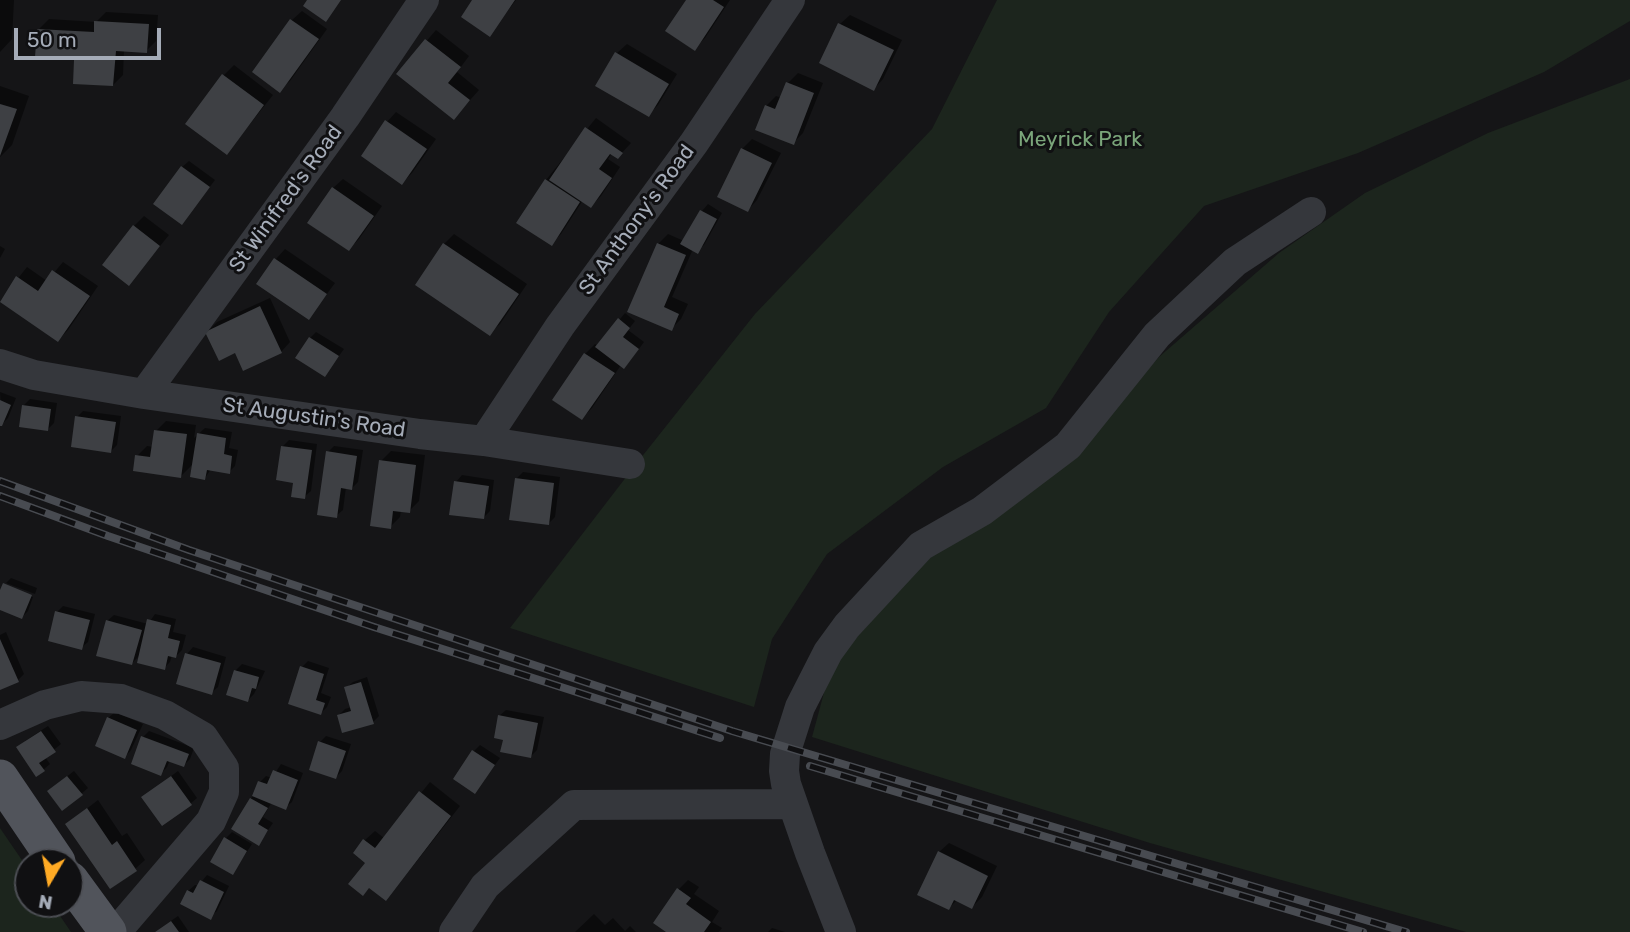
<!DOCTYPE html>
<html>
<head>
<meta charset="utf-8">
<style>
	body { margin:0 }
	#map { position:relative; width:1630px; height:932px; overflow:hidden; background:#151517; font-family:Rubik,sans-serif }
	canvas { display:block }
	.north { position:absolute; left:14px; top:848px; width:70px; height:70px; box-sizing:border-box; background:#101012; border:2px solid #4c4e54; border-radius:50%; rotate:190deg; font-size:19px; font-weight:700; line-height:28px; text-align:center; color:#a5acb8 }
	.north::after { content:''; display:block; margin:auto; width:24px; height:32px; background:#ffaa24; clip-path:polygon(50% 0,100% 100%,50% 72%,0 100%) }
	.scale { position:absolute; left:14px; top:28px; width:147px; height:32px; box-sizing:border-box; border:4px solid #a5acb8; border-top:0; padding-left:9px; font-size:21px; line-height:24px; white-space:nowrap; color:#a5acb8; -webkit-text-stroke:5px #101012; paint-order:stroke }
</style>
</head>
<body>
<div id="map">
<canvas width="1630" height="932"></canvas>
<div class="north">N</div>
<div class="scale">50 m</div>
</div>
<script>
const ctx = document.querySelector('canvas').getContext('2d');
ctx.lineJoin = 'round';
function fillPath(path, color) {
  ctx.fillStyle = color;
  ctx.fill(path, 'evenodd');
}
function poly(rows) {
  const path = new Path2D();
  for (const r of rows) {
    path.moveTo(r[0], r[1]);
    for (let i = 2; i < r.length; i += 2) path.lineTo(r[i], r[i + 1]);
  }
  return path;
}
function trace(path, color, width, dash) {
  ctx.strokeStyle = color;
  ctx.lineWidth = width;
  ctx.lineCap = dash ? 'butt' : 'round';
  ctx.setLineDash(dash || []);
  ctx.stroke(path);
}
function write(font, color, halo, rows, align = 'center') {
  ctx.font = font + ' Rubik,sans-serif';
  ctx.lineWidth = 6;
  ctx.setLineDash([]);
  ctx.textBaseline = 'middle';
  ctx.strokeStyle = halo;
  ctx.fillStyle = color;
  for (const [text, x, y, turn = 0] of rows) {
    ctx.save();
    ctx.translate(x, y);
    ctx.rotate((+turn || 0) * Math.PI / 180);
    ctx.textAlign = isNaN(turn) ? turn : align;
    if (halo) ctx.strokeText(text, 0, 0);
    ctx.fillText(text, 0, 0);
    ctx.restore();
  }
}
fillPath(poly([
	[997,0,1630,0,1630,21,1544,72,1358,153,1204,206,1109,312,1046,408,943,467,827,554,772,639,754,707,510,628,640,459,755,314,932,129],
	[1630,79,1630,932,1466,932,1150,843,812,737,825,689,843,653,927,557,1064,462,1159,357,1279,253,1365,193,1488,133],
	[0,828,28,869,28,904,52,904,71,932,0,932]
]), '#1c251d');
fillPath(poly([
	[0,0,14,0,12,39,0,52],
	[474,0,516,0,490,34],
	[688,0,730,0,705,38,695,48],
	[302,11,327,29,290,81,280,90,292,20],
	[106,12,158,15,156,41,146,51,124,50,123,75,113,85,39,29,49,19,96,22],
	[850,15,902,40,883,79,874,89,840,24],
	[436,30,469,56,457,72,479,90,454,118,399,73],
	[627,44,677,74,658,105,648,115,617,53],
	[234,65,273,95,227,153,224,75],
	[798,73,823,83,803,133,793,143,766,106,776,96,782,98,788,83],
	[0,86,29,96,12,145,0,157],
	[396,112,436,139,412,173,402,183,387,122],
	[596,118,631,143,618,157,612,153,608,159,620,167,601,196,591,206,583,200,561,234,551,244,546,180],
	[752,139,781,153,757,200,748,210,742,149],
	[189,161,215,180,182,223,182,167],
	[343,179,382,206,359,239,349,249,333,188],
	[708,204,722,213,704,245,697,251,693,249,672,297,688,304,681,319,671,329,629,311,658,244,668,234,684,241,702,211],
	[144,216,169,235,129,284,134,226],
	[454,234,527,284,500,324,490,333,417,284,444,244],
	[0,246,5,249,0,258],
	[285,249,335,283,309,318,259,284,276,259],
	[63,262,98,286,68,330,58,340,1,300,27,267,47,281],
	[270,298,290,342,281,352,236,351,207,332,217,322],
	[625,313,635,321,628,330,644,342,630,361,621,365,592,408,582,418,585,354,595,344,598,346],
	[316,332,344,349,325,375,310,338],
	[0,392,16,398,8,418,2,424],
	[30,399,57,403,54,423,48,429,23,406],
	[83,411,121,416,117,445,111,451,77,417],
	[166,421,196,425,194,438,205,428,232,432,229,448,238,450,235,466,229,472,211,469,205,478,194,463,181,476,137,456,147,446,154,447,156,431],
	[289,440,317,444,311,491,304,497,295,481,282,447],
	[334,446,363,450,358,482,352,488,346,487,343,510,336,516,328,452],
	[391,451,425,455,419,501,409,511,401,510,400,517,390,527,381,461],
	[523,472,560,477,555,517,548,524,516,479],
	[462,475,494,480,490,511,484,517,456,482],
	[11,578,37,588,35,594,6,583],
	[5,584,5,586,33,597,28,611,22,617,0,608,0,595],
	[63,606,95,614,88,642,81,648,57,612],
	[155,614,176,619,173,632,186,635,182,650,176,656,172,655,170,662,164,668,141,654,132,663,107,621,114,615,148,624],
	[6,632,24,674,18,680,0,688,0,635],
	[193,647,226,657,218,687,211,693,187,654],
	[308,661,329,668,321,693,331,697,327,707,321,713,302,667],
	[242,664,265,671,254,694,248,700,235,671],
	[367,677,379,716,373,722,339,715,345,709,352,707,346,688,353,682],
	[506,710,544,717,537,750,531,756,499,716],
	[115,712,143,724,131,750,125,757,108,718],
	[48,726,61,744,45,757,50,764,43,770,25,741],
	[149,731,194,748,190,759,184,765,170,760,167,767,161,774,143,737],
	[326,736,351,744,342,771,336,777,320,742],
	[480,745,500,758,475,792,474,751],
	[281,764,303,773,292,802,285,808,272,802,263,817,273,823,259,843,251,799,260,782,266,776,272,778],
	[74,771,88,788,81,794,56,785],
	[178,771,197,798,190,804,143,797],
	[430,782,460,806,395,889,369,886,365,840,375,831,384,838],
	[98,800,122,836,127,833,145,860,135,869,67,824],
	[232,832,252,844,233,873,226,838],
	[949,843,997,866,982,897,972,907,957,900,949,908,939,852],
	[207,875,229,886,217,911,210,917,188,891,195,885,198,886],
	[688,880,699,887,694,894,719,911,712,922,722,928,719,932,669,932,679,889],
	[594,914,605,925,613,918,625,931,630,926,636,932,575,932],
	[178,916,189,932,155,932],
	[772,928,785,932,768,932]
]), '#0007');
fillPath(poly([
	[307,0,341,0,326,22,303,6],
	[472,0,515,0,490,37,461,17],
	[686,0,713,0,724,7,695,51,665,31],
	[290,19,319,39,280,93,252,72],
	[94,21,149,24,147,53,116,51,113,86,73,84,74,60,35,57,37,29,94,32],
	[838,23,894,50,874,91,819,63],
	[425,39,461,67,448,83,470,100,454,120,396,74],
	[615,52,669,84,649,117,595,86],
	[222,74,264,105,227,155,185,124],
	[786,82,814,93,794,145,755,130,765,105,775,109],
	[0,104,17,109,0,156],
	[385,120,427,149,402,185,361,156],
	[585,127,623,153,618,159,610,154,599,169,612,178,591,208,549,180],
	[741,148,772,163,748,212,717,197],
	[181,166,210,187,182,225,153,204],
	[545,179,580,202,552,246,516,223],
	[332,187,374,216,349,251,307,223],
	[700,210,717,219,698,254,680,244],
	[133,225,160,246,129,286,102,265],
	[443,243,519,294,490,336,415,285],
	[657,243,686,255,664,307,679,314,672,331,627,312],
	[274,258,327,294,309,320,256,284],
	[52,270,90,296,58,342,0,302,16,276,38,291],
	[260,306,282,353,243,371,235,353,219,361,205,332],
	[618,318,630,328,623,337,639,349,624,369,595,347],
	[309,337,339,356,325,377,295,358],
	[584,353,615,373,582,420,552,400],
	[0,400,11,405,2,426,0,426],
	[22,405,51,409,48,431,19,427],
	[75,416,116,422,111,453,71,447],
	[154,430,187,434,181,478,133,471,135,455,150,457],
	[197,433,226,438,224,454,232,456,230,474,207,470,205,480,190,477],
	[281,446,312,450,305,499,291,497,293,483,276,480],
	[326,451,357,456,352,490,341,488,337,518,317,515],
	[379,460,416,465,410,513,393,511,391,529,370,526],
	[515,478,554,483,549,525,509,520],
	[454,481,489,486,484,519,449,515],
	[3,583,32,595,22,619,0,610,0,590],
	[55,611,90,620,82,650,48,641],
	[147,619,171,625,168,638,180,641,176,658,168,656,165,670,137,663],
	[106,620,142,630,132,665,96,656],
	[0,639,19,682,0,690],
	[185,653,221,663,212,695,176,684],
	[300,666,324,674,316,700,325,703,321,715,288,704],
	[234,670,259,677,256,689,252,688,248,702,226,695],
	[361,682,374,724,342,733,337,715,351,711,344,687],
	[498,715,538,723,531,758,500,752,503,740,494,738],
	[107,717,137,730,125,759,95,746],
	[41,731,56,752,39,763,45,771,36,777,16,747],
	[141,736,189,754,184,767,167,761,161,776,131,764],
	[318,741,346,751,336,779,309,770],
	[472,750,495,765,475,794,453,779],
	[273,770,298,780,286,810,252,796,258,781,267,784],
	[67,776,83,795,62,811,47,791],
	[171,776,192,805,162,826,141,797],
	[419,791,451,816,386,901,369,888,363,896,348,884,365,863,353,853,363,839,375,848],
	[250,798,268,808,258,824,268,830,259,846,231,829],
	[87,808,112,845,117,841,137,871,110,889,65,824],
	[224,837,247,851,233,875,210,862],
	[938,851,988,876,972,909,954,900,949,910,917,895],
	[200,880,224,892,211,920,180,904,187,890,193,893],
	[677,888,691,898,686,904,711,922,704,932,666,932,653,923],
	[171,921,179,932,155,932]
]), '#3e4044');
trace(poly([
	[0,364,34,375,144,394,420,434,484,441,630,464],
	[144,394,345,117,424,0],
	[484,441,560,326,694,143,790,0],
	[0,725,45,705,81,696,121,699,165,715,203,737,224,768,224,792,211,821,116,932],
	[454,932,485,886,574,805,793,804],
	[841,932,810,853,786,784,784,771,785,754,800,707,828,652,847,626,921,546,982,511,1068,446,1157,335,1235,262,1311,212]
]), '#35373c', 30);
trace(poly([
	[0,778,57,862],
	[70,880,108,932]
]), '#51545b', 37);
const rail = poly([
	[0,481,189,550,732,731,1406,932],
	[0,496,108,536,374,627,720,738],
	[810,766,1363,932]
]);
trace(rail, '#484b51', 8);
trace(rail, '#101012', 5, [16]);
write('21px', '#7aa57a', '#101012', [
	["Meyrick Park",1080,140]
]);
write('21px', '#a5acb8', '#101012', [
	["St Winifred's Road",286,199,-54],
	["St Anthony's Road",637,220,-54],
	["St Augustin's Road",314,418,8]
]);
</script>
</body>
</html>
